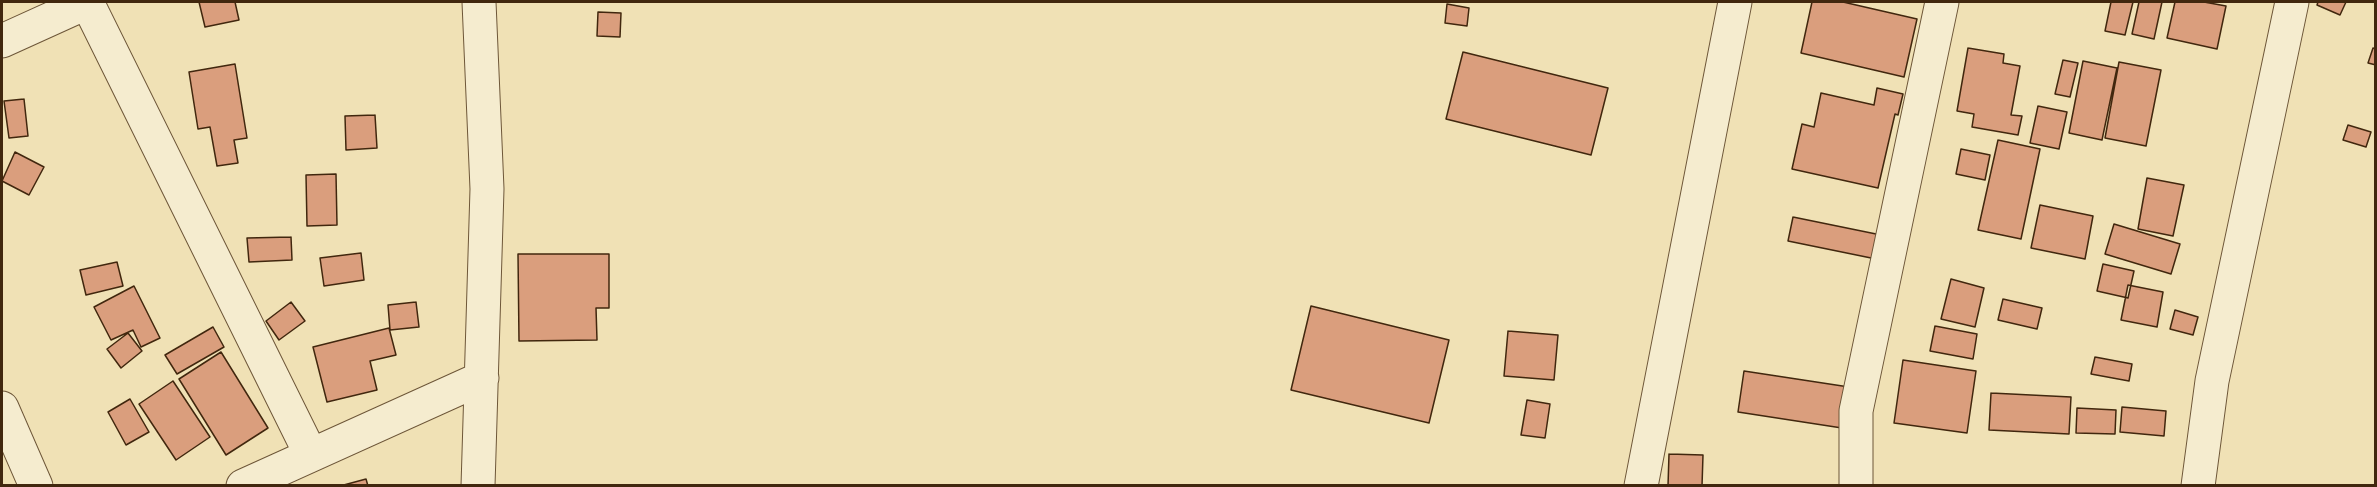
<!DOCTYPE html>
<html>
<head>
<meta charset="utf-8">
<style>
	body { margin:0 }
	#map { position:relative; width:2377px; height:487px; overflow:hidden; background:#f0e1b5; font-family:"IM FELL English",serif }
	canvas { display:block }
	.frame { position:absolute; inset:0; border:3px solid #41270e; pointer-events:none }
</style>
</head>
<body>
<div id="map">
<canvas width="2377" height="487"></canvas>
<div class="frame"></div>
</div>
<script>
const ctx = document.querySelector('canvas').getContext('2d');
ctx.lineJoin = 'round';
function fillPath(path, color) {
  ctx.fillStyle = color;
  ctx.fill(path, 'evenodd');
}
function poly(rows) {
  const path = new Path2D();
  for (const r of rows) {
    path.moveTo(r[0], r[1]);
    for (let i = 2; i < r.length; i += 2) path.lineTo(r[i], r[i + 1]);
  }
  return path;
}
function trace(path, color, width, dash) {
  ctx.strokeStyle = color;
  ctx.lineWidth = width;
  ctx.lineCap = dash ? 'butt' : 'round';
  ctx.setLineDash(dash || []);
  ctx.stroke(path);
}
const building = poly([
	[199,2,235,2,239,20,205,27,199,2],
	[1812,2,1843,2,1917,19,1904,77,1801,53,1812,2],
	[2111,2,2133,2,2125,35,2105,31,2111,2],
	[2139,2,2162,2,2154,39,2132,34,2139,2],
	[2175,2,2204,2,2226,6,2217,49,2167,38,2175,2],
	[2318,2,2346,2,2340,15,2317,5,2318,2],
	[1447,4,1469,8,1467,26,1445,23,1447,4],
	[598,12,621,13,620,37,597,36,598,12],
	[1968,48,2004,54,2003,63,2020,66,2011,115,2022,116,2018,135,1972,127,1974,114,1957,111,1968,48],
	[2373,48,2376,49,2376,65,2368,63,2373,48],
	[1463,52,1608,88,1591,155,1446,119,1463,52],
	[2063,60,2078,63,2070,97,2055,94,2063,60],
	[2083,61,2117,68,2102,140,2069,133,2083,61],
	[2119,62,2161,70,2146,146,2105,138,2119,62],
	[235,64,247,138,234,140,238,163,217,166,210,127,198,129,189,72,235,64],
	[1877,88,1903,94,1898,115,1895,114,1878,188,1792,169,1802,124,1814,127,1821,93,1874,105,1877,88],
	[24,99,28,136,9,138,4,101,24,99],
	[2038,106,2067,112,2059,149,2030,143,2038,106],
	[375,115,377,148,346,150,345,116,375,115],
	[2348,125,2371,132,2366,147,2343,140,2348,125],
	[1998,140,2040,149,2021,239,1978,230,1998,140],
	[1961,149,1990,155,1985,180,1956,174,1961,149],
	[15,152,44,167,29,195,2,181,15,152],
	[336,174,337,225,307,226,306,175,336,174],
	[2147,178,2184,185,2173,236,2138,229,2147,178],
	[2040,205,2093,216,2085,259,2031,248,2040,205],
	[1793,217,1881,235,1876,259,1788,241,1793,217],
	[2114,224,2180,244,2171,274,2105,254,2114,224],
	[291,237,292,260,249,262,247,238,291,237],
	[361,253,364,280,324,286,320,258,361,253],
	[518,254,609,254,609,308,596,308,597,340,519,341,518,254],
	[117,262,123,286,86,295,80,270,117,262],
	[2103,264,2134,271,2128,298,2097,291,2103,264],
	[1951,279,1984,288,1975,327,1941,319,1951,279],
	[2128,285,2163,292,2157,327,2121,320,2128,285],
	[134,286,160,338,141,347,133,330,111,340,94,307,134,286],
	[2003,299,2042,308,2037,329,1998,320,2003,299],
	[291,302,305,321,279,340,266,321,291,302],
	[416,302,419,327,390,330,388,305,416,302],
	[1311,306,1449,340,1429,423,1291,390,1311,306],
	[2175,310,2198,317,2193,335,2170,329,2175,310],
	[1935,326,1977,334,1973,359,1930,351,1935,326],
	[213,327,224,347,177,374,165,355,213,327],
	[389,328,396,355,370,361,377,390,327,402,313,347,389,328],
	[1508,331,1558,335,1554,380,1504,376,1508,331],
	[128,333,142,351,121,368,107,349,128,333],
	[221,352,268,428,226,455,179,379,221,352],
	[2095,357,2132,364,2129,381,2091,374,2095,357],
	[1903,360,1976,371,1967,433,1894,423,1903,360],
	[1744,371,1849,387,1842,428,1738,412,1744,371],
	[173,381,210,437,176,460,139,404,173,381],
	[1991,393,2071,397,2069,434,1989,430,1991,393],
	[130,399,149,432,126,445,108,412,130,399],
	[1527,400,1550,404,1545,438,1521,435,1527,400],
	[2122,407,2166,411,2164,436,2120,432,2122,407],
	[2077,408,2116,410,2115,434,2076,433,2077,408],
	[1669,454,1703,455,1702,486,1668,486,1669,454],
	[366,479,368,486,340,486,366,479]
]);
fillPath(building, '#da9e7d');
trace(building, '#41270e', 1.5);
const minor = poly([
	[87,2,311,455],
	[2,41,88,2],
	[2,408,36,486],
	[243,486,482,378],
	[478,486,487,189,479,2],
	[1641,486,1735,2],
	[1856,486,1856,411,1942,2],
	[2198,486,2212,381,2292,2]
]);
trace(minor, '#6d5638', 35);
trace(minor, '#f5eccf', 33);
</script>
</body>
</html>
